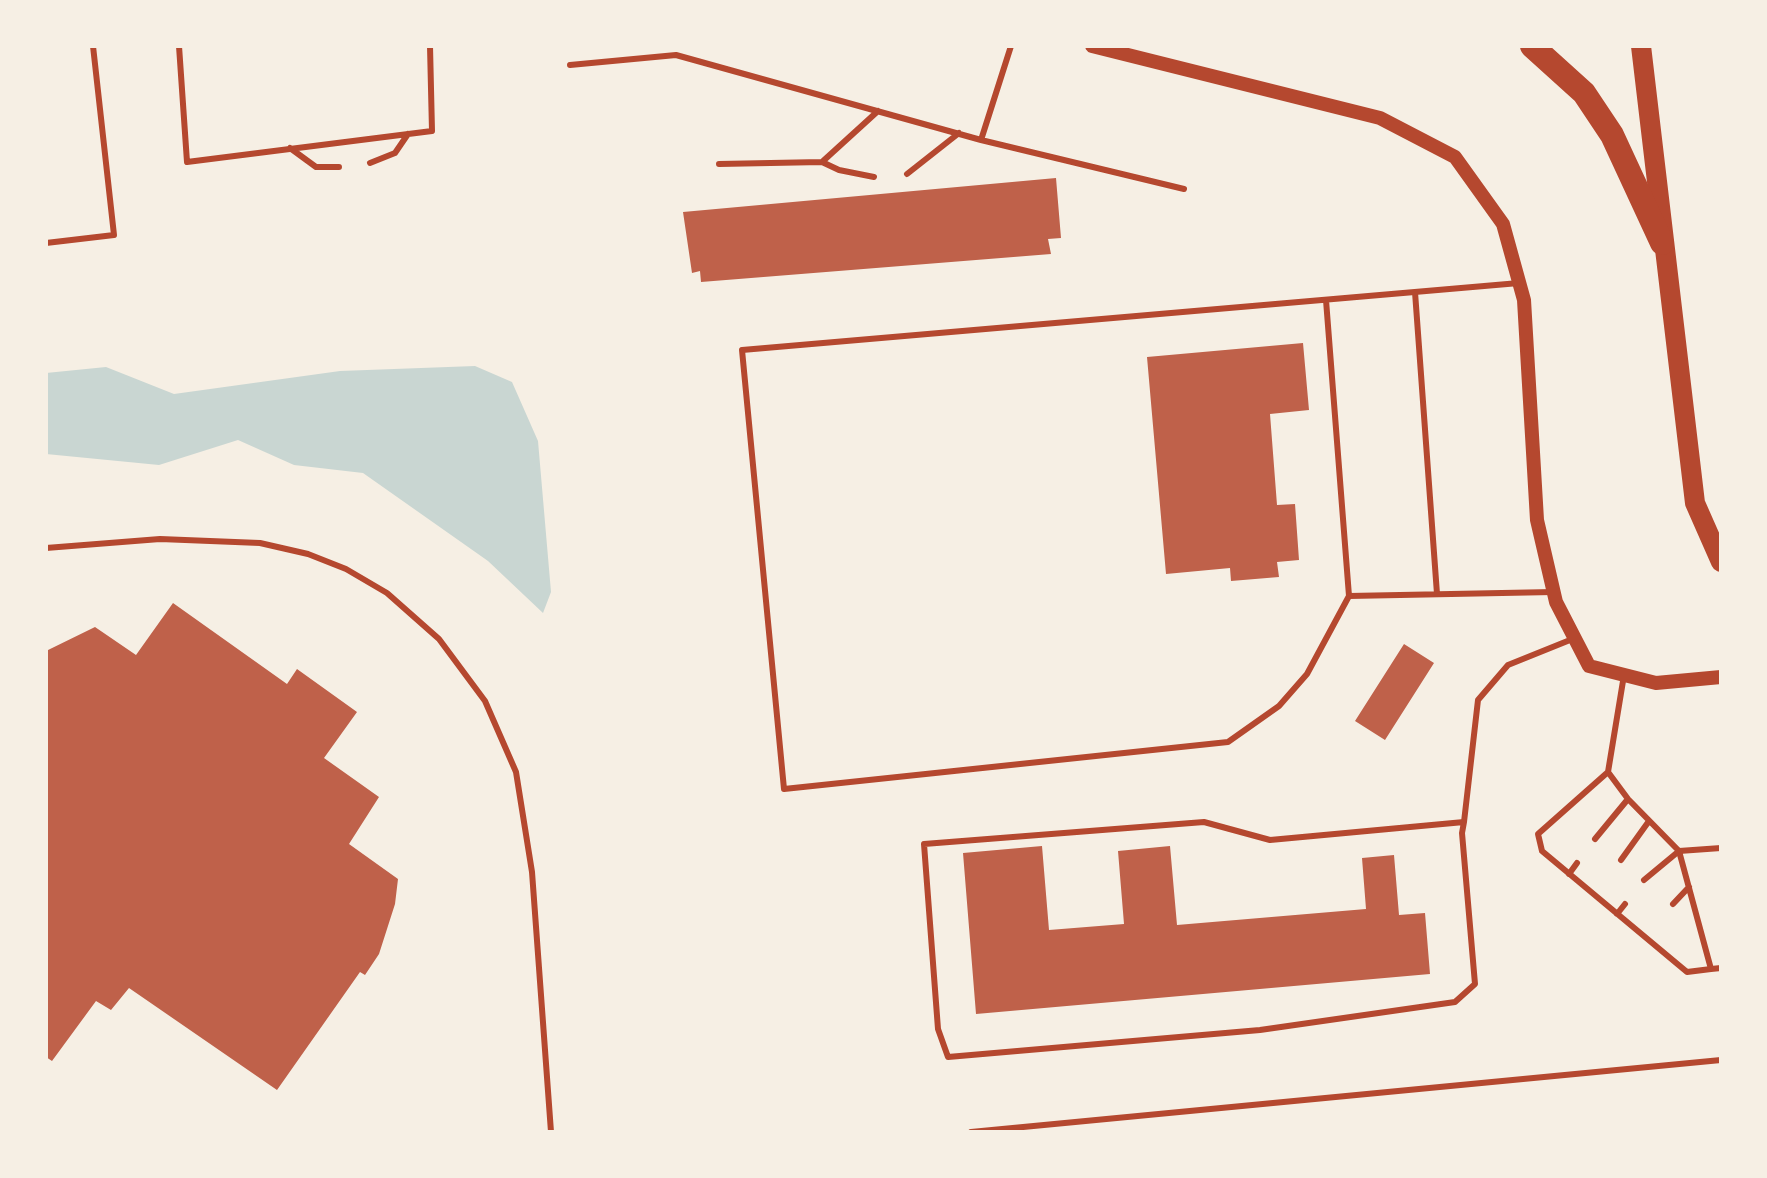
<!DOCTYPE html>
<html>
<head>
<meta charset="utf-8">
<style>
	body { margin:0 }
	#map { position:relative; width:1767px; height:1178px; overflow:hidden; background:#f6efe4; font-family:Quicksand,sans-serif }
	canvas { display:block }
	.frame { position:absolute; inset:0; border:48px solid #f6efe4; pointer-events:none }
</style>
</head>
<body>
<div id="map">
<canvas width="1767" height="1178"></canvas>
<div class="frame"></div>
</div>
<script>
const ctx = document.querySelector('canvas').getContext('2d');
ctx.lineJoin = 'round';
function fillPath(path, color) {
  ctx.fillStyle = color;
  ctx.fill(path, 'evenodd');
}
function poly(rows) {
  const path = new Path2D();
  for (const r of rows) {
    path.moveTo(r[0], r[1]);
    for (let i = 2; i < r.length; i += 2) path.lineTo(r[i], r[i + 1]);
  }
  return path;
}
function trace(path, color, width, dash) {
  ctx.strokeStyle = color;
  ctx.lineWidth = width;
  ctx.lineCap = dash ? 'butt' : 'round';
  ctx.setLineDash(dash || []);
  ctx.stroke(path);
}
fillPath(poly([
	[475,366,512,382,538,441,551,592,543,613,488,561,363,473,294,465,238,440,159,465,46,454,46,373,106,367,174,394,340,371]
]), '#c9d6d2');
fillPath(poly([
	[1056,178,1061,238,1048,239,1051,254,701,282,700,271,692,273,683,212],
	[1303,343,1309,410,1270,414,1277,505,1295,504,1299,560,1277,562,1279,577,1231,581,1230,568,1166,574,1147,357],
	[173,603,287,684,297,669,357,712,324,758,379,797,349,844,398,879,395,904,379,954,365,975,360,972,277,1090,129,988,111,1010,96,1001,52,1061,46,1057,46,651,95,627,136,655],
	[1404,644,1434,663,1385,740,1355,721],
	[1042,846,1049,930,1124,924,1118,851,1170,846,1177,925,1366,909,1362,858,1394,855,1399,915,1425,913,1430,974,976,1014,963,853]
]), '#bf614a');
trace(poly([
	[179,46,187,162,432,131,430,46],
	[570,65,676,55,981,140,1011,46],
	[981,140,1184,189],
	[290,148,316,167,339,167],
	[822,162,839,170,874,177],
	[370,163,395,153,408,134],
	[719,164,822,162,878,111],
	[907,174,959,133],
	[46,243,114,235,93,46],
	[1519,283,742,350,784,789,1228,742,1279,706,1307,674,1349,596,1553,592],
	[1415,292,1437,594],
	[1326,300,1349,596],
	[46,548,160,539,260,543,308,554,346,569,387,593,439,639,485,701,516,772,532,872,551,1132],
	[1624,675,1608,772,1628,799,1679,851,1721,848],
	[1608,772,1538,834,1542,851,1687,972,1711,969],
	[1464,822,1270,840,1204,822,924,844,938,1029,948,1057,1260,1030,1455,1002,1475,984,1462,833,1464,822,1478,700,1508,665,1575,638],
	[1595,839,1628,799],
	[1621,860,1649,821],
	[1569,874,1577,863],
	[1644,880,1679,851,1711,969,1721,968],
	[1673,904,1689,887],
	[1617,914,1625,904],
	[971,1132,1721,1060]
]), '#b5482f', 6);
trace(poly([
	[1092,46,1380,118,1455,157,1503,224,1524,300,1537,520,1556,602,1589,666,1656,683,1721,677]
]), '#b5482f', 14);
trace(poly([
	[1641,46,1695,503,1721,562]
]), '#b5482f', 20);
trace(poly([
	[1532,46,1584,93,1612,135,1662,243]
]), '#b5482f', 24);
</script>
</body>
</html>
